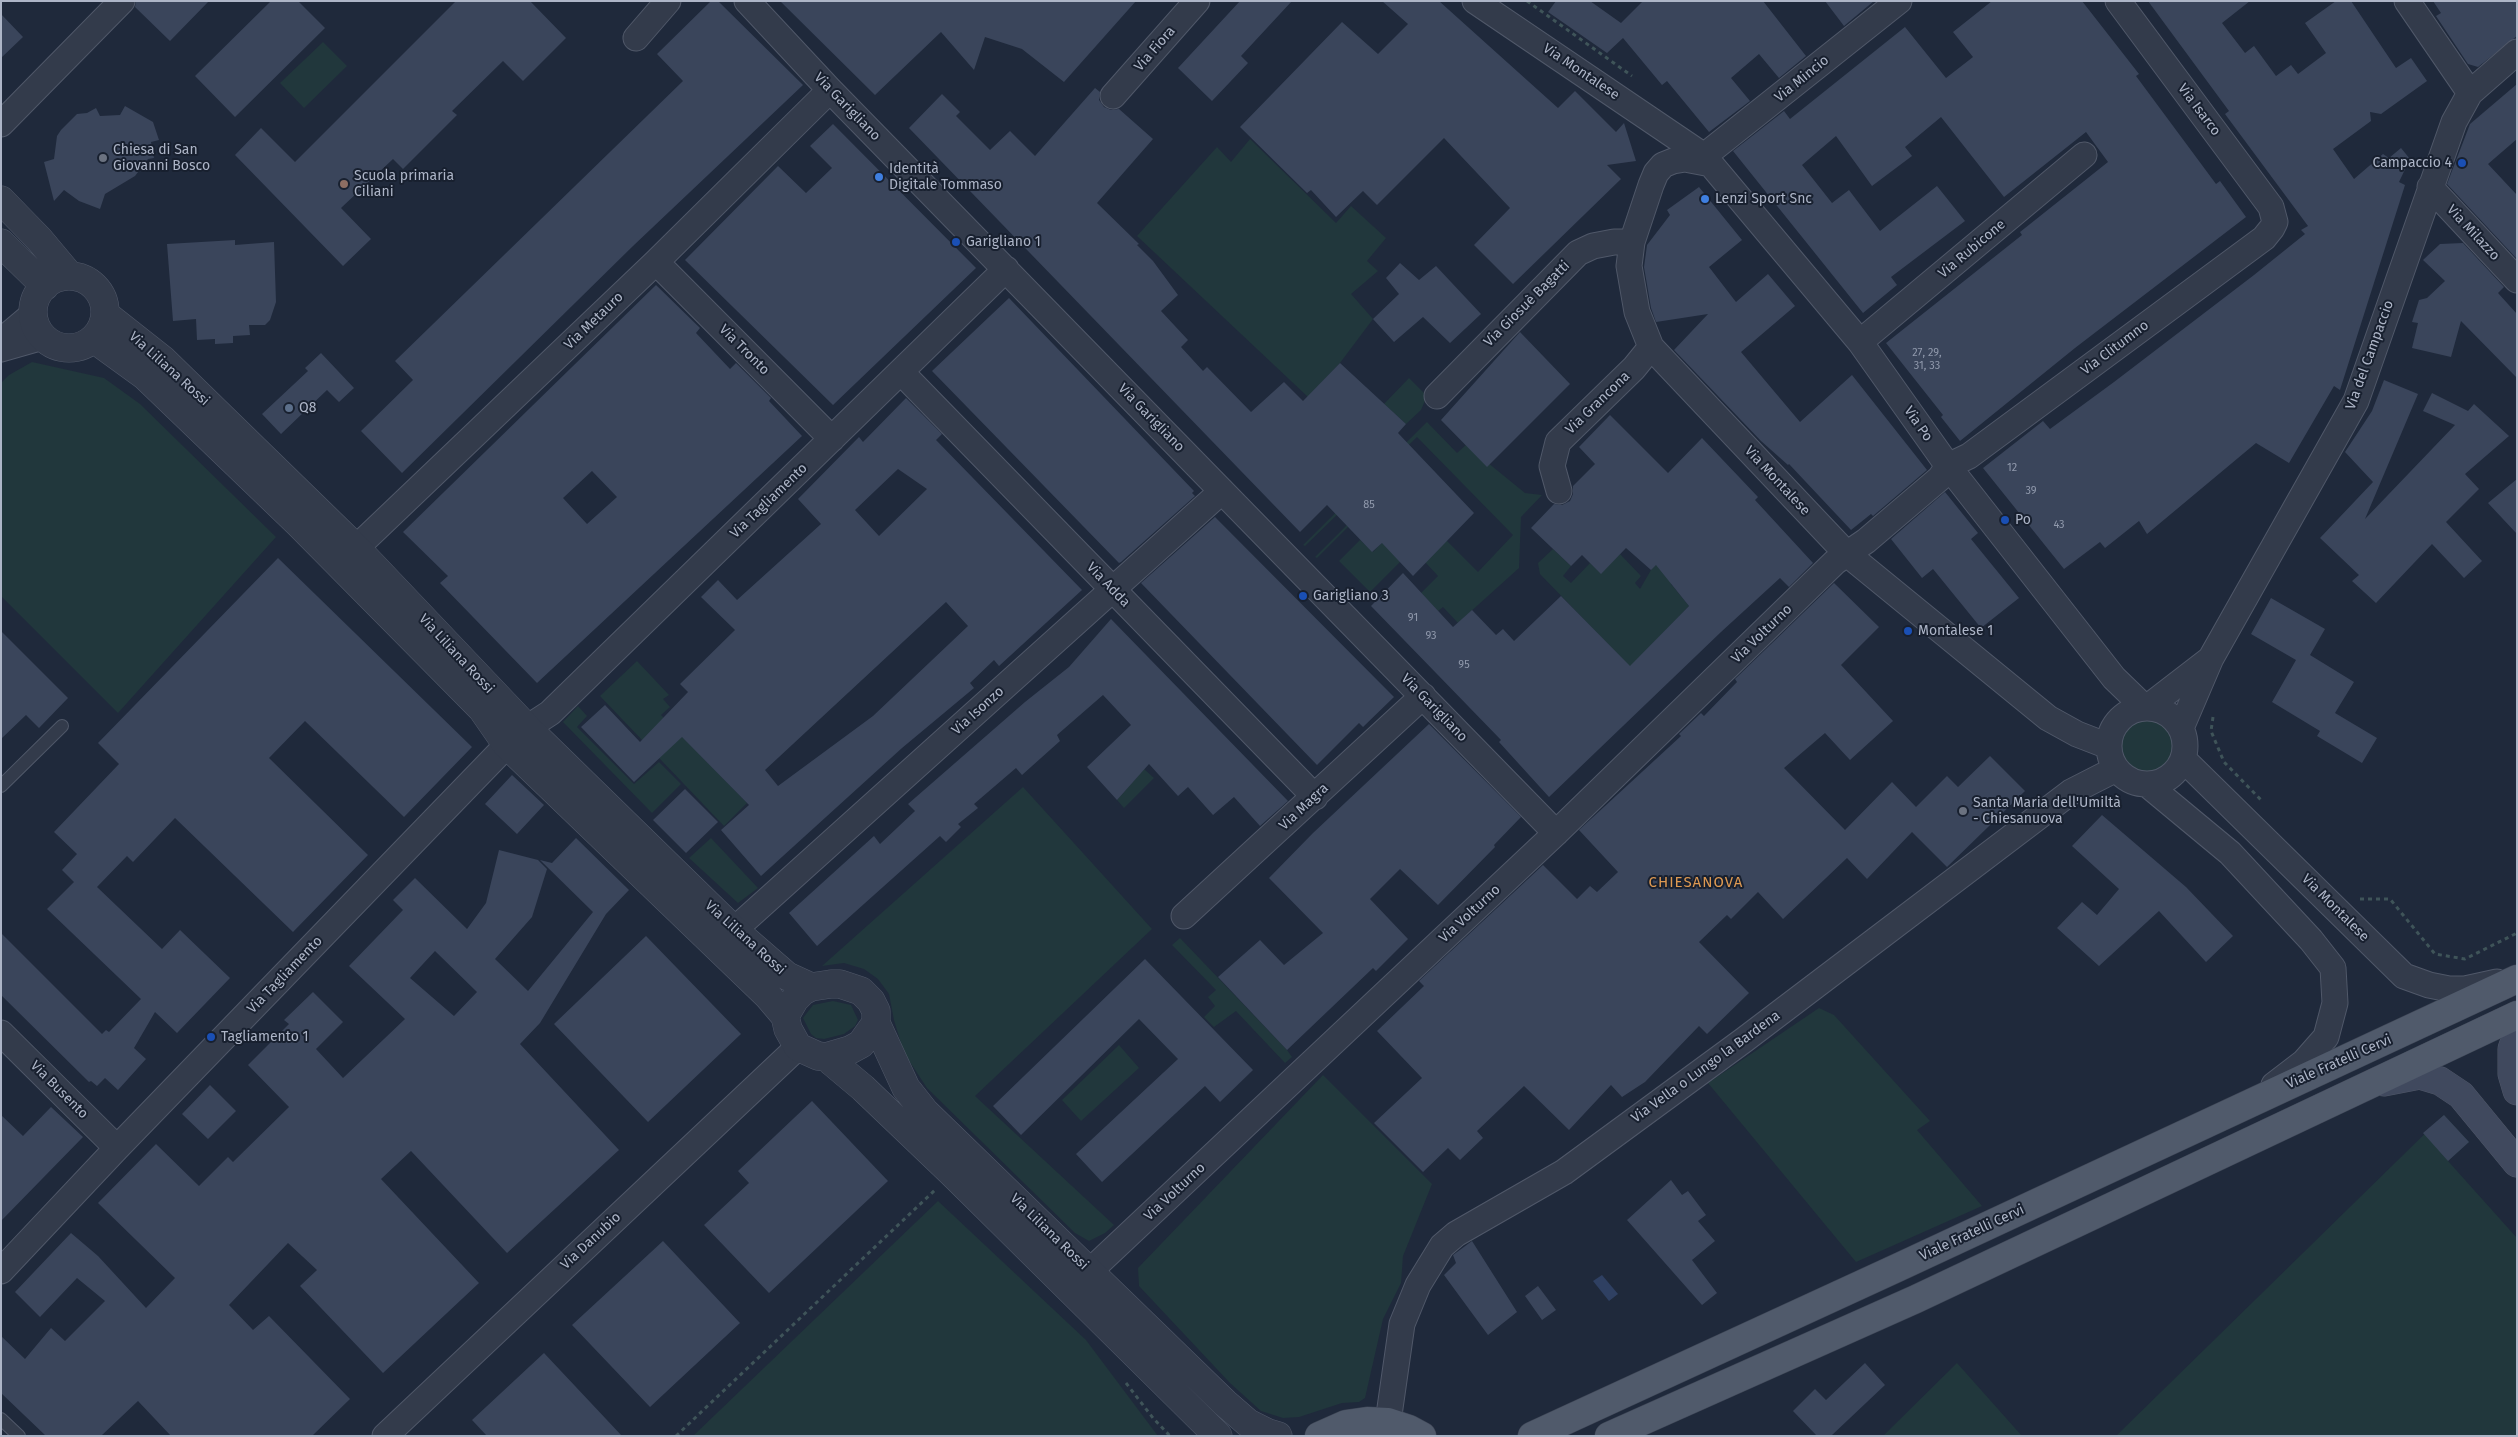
<!DOCTYPE html>
<html>
<head>
<meta charset="utf-8">
<style>
	body { margin:0 }
	#map { position:relative; width:2518px; height:1437px; overflow:hidden; background:#1f293b; font-family:"Fira Sans",sans-serif }
	canvas { display:block }
	.frame { position:absolute; inset:0; border:2px solid #adb5c7; pointer-events:none }
</style>
</head>
<body>
<div id="map">
<canvas width="2518" height="1437"></canvas>
<div class="frame"></div>
</div>
<script>
const ctx = document.querySelector('canvas').getContext('2d');
ctx.lineJoin = 'round';
function fillPath(path, color) {
  ctx.fillStyle = color;
  ctx.fill(path, 'evenodd');
}
function poly(rows) {
  const path = new Path2D();
  for (const r of rows) {
    if (r.length === 3) {
      path.moveTo(r[0] + r[2], r[1]);
      path.arc(r[0], r[1], r[2], 0, 2 * Math.PI);
      continue;
    }
    path.moveTo(r[0], r[1]);
    for (let i = 2; i < r.length; i += 2) path.lineTo(r[i], r[i + 1]);
  }
  return path;
}
function trace(path, color, width, dash) {
  ctx.strokeStyle = color;
  ctx.lineWidth = width;
  ctx.lineCap = dash ? 'butt' : 'round';
  ctx.setLineDash(dash || []);
  ctx.stroke(path);
}
function write(font, color, halo, rows, align = 'center') {
  ctx.font = font + ' "Fira Sans",sans-serif';
  ctx.lineWidth = 4;
  ctx.setLineDash([]);
  ctx.textBaseline = 'middle';
  ctx.strokeStyle = halo;
  ctx.fillStyle = color;
  for (const [text, x, y, turn = 0] of rows) {
    ctx.save();
    ctx.translate(x, y);
    ctx.rotate((+turn || 0) * Math.PI / 180);
    ctx.textAlign = isNaN(turn) ? turn : align;
    if (halo) ctx.strokeText(text, 0, 0);
    ctx.fillText(text, 0, 0);
    ctx.restore();
  }
}
fillPath(poly([
	[323,42,347,66,304,108,280,83],
	[1250,139,1336,223,1351,206,1386,238,1367,261,1378,271,1351,294,1373,319,1340,363,1308,397,1137,236,1217,147,1231,162],
	[32,362,104,378,140,404,276,537,118,713,1,596,1,383,9,375],
	[1409,378,1427,396,1421,410,1406,424,1384,404],
	[1427,422,1457,453,1466,445,1525,493,1542,495,1521,517,1519,568,1458,623,1443,607,1438,611,1421,593,1438,576,1413,549,1370,592,1339,561,1360,540,1373,552,1415,509,1478,572,1513,535,1417,437,1305,546,1303,545],
	[1347,525,1348,527,1317,558,1315,557],
	[1553,549,1571,566,1563,576,1571,583,1590,563,1601,573,1620,554,1641,576,1635,583,1640,589,1651,570,1664,556,1682,573,1671,584,1689,606,1630,667,1540,574,1538,563],
	[637,661,669,695,663,699,670,707,661,715,747,803,724,826,600,696],
	[578,706,587,716,577,727,634,784,659,762,681,784,652,813,563,722],
	[2147,746,27],
	[1144,769,1154,778,1124,808,1117,800],
	[1023,787,1152,929,975,1096,1114,1225,1105,1233,1089,1241,1075,1233,927,1088,904,1053,894,1020,889,994,878,979,864,969,844,963,822,966],
	[711,838,758,888,738,903,689,858],
	[1180,938,1287,1050,1292,1057,1285,1063,1236,1011,1214,1027,1204,1017,1215,1006,1208,997,1216,990,1172,945],
	[833,1001,851,1005,858,1020,855,1026,844,1034,824,1039,816,1038,811,1034,803,1018,813,1005],
	[1819,1008,1834,1015,1930,1121,1917,1130,1982,1206,1856,1262,1708,1083],
	[1119,1045,1139,1068,1081,1121,1062,1100],
	[1323,1075,1432,1184,1403,1256,1401,1283,1383,1319,1365,1398,1359,1402,1342,1403,1299,1417,1283,1418,1261,1411,1230,1383,1139,1286,1138,1268],
	[2444,1115,2469,1142,2448,1161,2517,1238,2517,1436,2116,1436],
	[938,1201,1086,1340,1158,1436,693,1436],
	[1957,1363,2022,1436,1883,1436]
]), '#21373c');
fillPath(poly([
	[1602,1275,1618,1294,1609,1301,1593,1281]
]), '#2f4062');
fillPath(poly([
	[136,1,209,1,170,41,135,7],
	[271,1,298,1,325,28,235,117,195,76],
	[456,1,530,1,566,38,523,81,503,61,452,111,457,115,403,169,393,159,341,208,371,239,343,266,235,155,261,128,295,162],
	[711,1,718,1,803,85,633,246,402,473,361,431,413,380,395,361,683,81,657,54],
	[780,1,1136,1,1064,82,1022,49,985,37,974,70,941,32,875,95],
	[1240,1,1292,1,1241,56,1248,63,1212,101,1178,68],
	[1382,1,1439,1,1558,108,1575,91,1616,132,1624,123,1636,161,1607,165,1621,179,1513,284,1474,245,1510,208,1444,138,1377,205,1363,191,1336,217,1311,190,1307,193,1240,127,1342,22,1378,54,1408,24],
	[1556,1,1590,1,1621,23,1643,1,1763,1,1806,56,1779,78,1759,54,1731,78,1750,101,1709,132,1667,81,1662,85,1623,38,1607,53,1548,12],
	[1825,1,1874,1,1844,26],
	[1992,1,2082,1,2139,74,2136,76,2216,184,2220,181,2246,217,2075,348,1960,441,1941,417,1943,415,1886,343,2022,235,2020,232,2108,162,2086,132,2004,197,1941,117,1905,147,1912,156,1872,186,1836,136,1802,165,1832,203,1849,190,1880,231,1937,186,1965,221,1891,277,1897,285,1863,313,1733,151,1784,111,1790,119,1905,27,1946,78,1973,57,1953,32],
	[2148,1,2250,1,2222,23,2245,53,2254,46,2276,76,2291,65,2298,74,2326,53,2305,23,2336,1,2351,1,2396,68,2411,58,2427,81,2381,114,2370,112,2371,121,2333,149,2354,179,2383,154,2389,158,2401,148,2410,159,2399,182,2405,185,2340,390,2334,386,2289,463,2256,443,2147,534,2139,521,2105,548,2100,542,2064,569,1983,468,2043,421,2050,429,2114,382,2254,275,2305,234,2301,230,2308,226,2225,114,2229,111],
	[2433,1,2517,1,2517,36,2478,67,2468,64,2436,16,2441,13],
	[1,14,23,37,1,58],
	[2517,84,2517,139,2488,164,2517,195,2517,259,2447,184,2470,124],
	[1095,88,1100,92,1099,100,1104,107,1111,110,1119,109,1153,139,1097,203,1139,244,1137,245,1153,261,1178,295,1161,311,1188,340,1181,347,1203,371,1207,367,1251,412,1284,382,1303,401,1340,363,1406,424,1398,433,1474,513,1413,576,1382,543,1372,552,1327,505,1300,532,909,128,942,94,960,112,956,116,990,150,1010,131,1035,156],
	[125,106,153,122,159,140,151,142,154,158,148,159,135,176,105,194,100,209,79,201,64,190,54,201,44,162,54,159,57,136,61,130,77,114,87,113,96,108,100,116,120,115],
	[833,124,976,268,833,405,685,260,778,166,806,193,832,168,810,146],
	[1699,187,1742,240,1709,267,1736,302,1768,274,1795,306,1741,352,1800,422,1852,375,1927,470,1873,516,1871,514,1851,530,1789,464,1788,465,1761,441,1674,350,1708,314,1656,322,1651,308,1644,267,1647,245,1670,215,1667,210],
	[235,240,235,245,274,242,276,302,270,320,265,325,249,325,250,335,233,336,233,343,215,344,215,339,197,340,196,319,173,321,167,244],
	[2463,243,2504,287,2498,293,2517,314,2517,378,2461,321,2451,357,2412,348,2418,323,2412,322,2419,300,2427,298,2445,281,2423,260,2440,244],
	[1400,263,1419,280,1436,266,1481,314,1450,343,1423,317,1394,342,1373,319,1399,294,1386,278],
	[656,285,700,328,696,333,730,369,736,363,771,398,769,401,802,436,537,683,440,583,448,576,403,532],
	[592,471,617,497,587,524,563,498],
	[1009,298,1194,491,1192,493,1195,496,1121,562,1119,563,932,371],
	[1520,332,1570,384,1487,467,1441,420],
	[321,353,354,388,339,402,327,390,281,434,262,414,308,371,305,368],
	[2384,380,2418,394,2365,519,2455,425,2423,411,2432,393,2468,411,2474,404,2509,436,2465,474,2479,489,2446,522,2482,561,2464,578,2432,544,2376,603,2352,581,2359,575,2320,538,2373,482,2345,452,2372,411],
	[906,398,942,434,936,440,1082,590,999,666,994,660,970,683,974,688,902,748,761,876,721,830,749,805,682,737,634,782,581,727,605,705,640,742,688,692,680,684,735,630,701,597,718,580,737,600,821,524,798,499,859,437,863,442],
	[898,469,927,489,879,536,855,510],
	[946,602,968,626,873,716,778,786,765,770],
	[1610,415,1668,473,1702,438,1758,497,1755,500,1813,563,1789,587,1780,578,1721,632,1549,797,1499,742,1501,740,1371,606,1403,573,1453,627,1472,610,1496,635,1503,629,1514,641,1561,596,1630,666,1689,606,1656,565,1651,570,1626,548,1601,574,1582,555,1571,566,1531,528,1554,504,1562,505,1570,501,1573,494,1573,486,1595,464,1579,447],
	[2517,479,2517,534,2488,503],
	[1945,492,1978,533,1971,539,2019,598,1981,628,1933,569,1922,578,1891,539],
	[1215,517,1394,697,1363,727,1359,723,1317,765,1141,583],
	[278,558,472,747,404,817,305,721,269,758,368,855,293,932,175,818,133,862,127,856,97,887,162,949,180,930,230,978,177,1033,155,1012,134,1048,146,1059,118,1090,105,1078,97,1086,91,1081,89,1082,1,995,1,933,102,1034,106,1030,109,1032,141,999,47,909,74,882,62,870,77,854,54,832,119,764,98,743],
	[1834,583,1879,627,1841,665,1893,721,1850,760,1825,733,1784,768,1845,830,1892,782,1916,807,1947,776,1958,787,1990,756,2025,791,1947,867,1912,832,1867,879,1847,858,1783,919,1758,892,1731,919,1727,915,1699,942,1749,993,1707,1034,1699,1026,1645,1082,1622,1097,1611,1085,1569,1130,1524,1086,1477,1131,1483,1138,1460,1160,1448,1148,1423,1172,1374,1123,1422,1078,1377,1031,1424,986,1419,981,1543,865,1577,899,1590,886,1597,892,1618,872,1579,830,1681,736,1679,734,1701,713,1704,716,1737,682,1735,679],
	[2271,598,2325,629,2310,655,2354,682,2335,713,2377,738,2362,763,2317,736,2320,731,2272,702,2296,660,2251,634],
	[1111,619,1288,801,1260,826,1234,797,1213,815,1188,787,1178,796,1149,764,1117,800,1087,767,1131,725,1103,695,1057,735,1060,741,1022,775,1016,768,974,804,978,808,958,824,961,827,946,842,940,836,817,946,789,913,874,836,880,844,915,811,908,804,1025,702,1069,667],
	[1,631,68,698,39,728,26,715,1,739],
	[1429,724,1521,817,1494,845,1495,847,1438,905,1400,869,1370,899,1408,939,1376,971,1373,968,1287,1050,1218,977,1260,940,1284,965,1323,933,1269,878,1313,833],
	[512,775,544,805,517,834,485,804],
	[685,789,718,822,686,853,653,820],
	[2102,815,2186,887,2233,936,2206,962,2159,911,2099,966,2057,928,2082,902,2097,915,2119,889,2072,846],
	[576,838,629,890,606,914,540,1023,520,1044,619,1150,507,1253,411,1151,381,1179,479,1283,383,1373,300,1286,317,1270,288,1243,229,1305,253,1330,269,1316,350,1399,312,1436,171,1436,138,1401,101,1436,46,1436,1,1393,1,1336,25,1359,51,1328,65,1341,105,1301,77,1278,40,1317,15,1292,71,1233,98,1256,146,1308,175,1278,98,1203,156,1144,199,1186,228,1157,233,1162,289,1107,248,1065,289,1024,284,1020,313,992,343,1022,316,1049,343,1078,405,1019,349,966,403,910,393,900,415,878,467,929,486,903,499,850,538,860,547,869,532,917,495,959,528,991,593,912,540,860,552,863],
	[435,951,477,992,454,1016,410,978],
	[646,936,741,1034,648,1122,554,1024],
	[1145,959,1253,1070,1220,1102,1205,1086,1102,1182,1076,1154,1178,1059,1139,1019,1021,1135,993,1106],
	[210,1085,236,1111,208,1139,182,1114],
	[812,1101,888,1181,769,1293,704,1225,749,1183,738,1171],
	[51,1107,83,1137,1,1221,1,1115,23,1136],
	[2444,1115,2469,1142,2448,1161,2423,1133],
	[1671,1180,1682,1195,1688,1191,1706,1215,1698,1221,1715,1241,1692,1260,1717,1293,1702,1305,1627,1220],
	[663,1241,740,1323,650,1407,572,1325],
	[1472,1241,1517,1312,1488,1335,1444,1275,1456,1263,1453,1255],
	[1538,1286,1556,1310,1542,1320,1525,1296],
	[544,1353,622,1436,487,1436,472,1420],
	[1865,1363,1885,1385,1831,1436,1817,1436,1793,1411,1815,1389,1826,1400]
]), '#3a455b');
const service = poly([
	[1,786,62,726],
	[1,1419,19,1436]
]);
const minor = poly([
	[747,1,830,90,1556,833],
	[1475,1,1704,156,1860,342,1948,466,2114,678,2145,708],
	[2407,1,2470,93],
	[636,38,668,1],
	[1113,96,1197,1],
	[1,124,122,1],
	[1704,156,1899,1],
	[1711,164,1685,159,1673,161,1663,165,1656,173,1651,185,1632,242,1629,266,1637,312,1651,347,1846,553,2048,718,2077,734,2108,746],
	[2430,187,2517,280],
	[656,262,832,439],
	[1,341,33,314],
	[1860,342,2084,155],
	[1,349,43,337],
	[901,372,1315,797],
	[1437,396,1578,253,1593,246,1614,242,1632,242],
	[1559,491,1552,466,1558,442,1634,368,1651,347],
	[356,548,656,262,830,90],
	[2148,707,2209,660],
	[2147,746,38],
	[527,728,550,713,1006,269],
	[2181,728,2211,658,2356,401,2454,122,2470,93,2517,52],
	[2183,759,2404,976,2429,985,2449,989,2465,989,2497,982],
	[2148,785,2230,853,2311,940,2333,968,2335,1003,2326,1037,2304,1062,2274,1085],
	[1184,916,1423,696],
	[734,930,1222,491],
	[1,1033,117,1148],
	[1,1271,117,1148,507,745],
	[1090,1271,1556,833,1835,562,1866,541,1940,478,1948,466,1969,456,2264,238,2272,228,2275,222,2271,207,2118,1],
	[1388,1422,1402,1324,1418,1285,1442,1246,1456,1234,1564,1172,1744,1040,2071,792,2116,769],
	[385,1436,798,1047]
]);
const tertiary = poly([
	[1,200,39,239,70,276],
	[1,243,45,286],
	[69,312,36],
	[106,315,163,360,356,548,527,728,734,930,787,976,811,987],
	[94,339,145,376,299,524,482,709,507,745,768,996,785,1016],
	[831,984,840,984,861,991,871,1001,876,1011,876,1023,861,1044,850,1050,826,1057,818,1056,798,1047,788,1029,785,1016,795,999,803,991,811,987,831,984],
	[876,1023,906,1088,925,1112,1225,1403,1248,1423,1268,1433,1278,1436],
	[826,1057,863,1088,953,1174,1218,1436]
]);
const secondary = poly([
	[2517,1035,2512,1049,2512,1074,2517,1091],
	[2384,1082,2420,1075,2440,1081,2461,1095,2517,1163]
]);
const primary = poly([
	[1319,1436,1346,1424,1367,1421,1388,1422,1409,1429,1422,1436],
	[1532,1436,1899,1267,2517,979],
	[1609,1436,1916,1299,2517,1015]
]);
trace(service, '#505869', 14);
trace(minor, '#505869', 27);
trace(tertiary, '#505869', 29);
trace(secondary, '#505869', 29);
trace(primary, '#3c4454', 29);
trace(poly([
	[1527,1,1632,76],
	[2213,717,2211,731,2224,762,2263,802],
	[2360,899,2390,899,2435,954,2465,959,2517,933],
	[1126,1383,1153,1418,1170,1436],
	[676,1436,936,1189]
]), '#3f5459', 3, [4, 4]);
trace(service, '#333b4b', 12);
trace(minor, '#333b4b', 25);
trace(tertiary, '#333b4b', 28);
trace(secondary, '#40495e', 28);
trace(primary, '#505a6b', 28);
for (const [x, y, r, color] of [
	[103,158,5,"#6b7280"],
	[2462,163,5,"#1a4fb4"],
	[879,177,5,"#3f7fe0"],
	[344,184,5,"#8d6e63"],
	[1705,199,5,"#3f7fe0"],
	[956,242,5,"#1a4fb4"],
	[289,408,5,"#5c6f8a"],
	[2005,520,5,"#1a4fb4"],
	[1303,596,5,"#1a4fb4"],
	[1908,631,5,"#1a4fb4"],
	[1963,811,5,"#6b7280"],
	[211,1037,5,"#1a4fb4"]
]) {
  const dot = new Path2D();
  dot.arc(x, y, r, 0, 2 * Math.PI);
  ctx.fillStyle = color;
  ctx.fill(dot);
  trace(dot, '#18202f', 2);
}
write('11px', '#9099ac', null, [
	["27, 29,",1927,353],
	["31, 33",1927,366],
	["12",2012,468],
	["39",2031,491],
	["85",1369,505],
	["43",2059,525],
	["91",1413,618],
	["93",1431,636],
	["95",1464,665]
]);
write('14px', '#adb5c7', '#18202f', [
	["Via Fiora",1155,49,-49],
	["Via Montalese",1581,72,34],
	["Via Mincio",1802,79,-39],
	["Via Garigliano",847,107,46],
	["Via Isarco",2199,110,53],
	["Via Milazzo",2473,233,47],
	["Via Rubicone",1972,249,-40],
	["Via Giosuè Bagatti",1527,304,-45],
	["Via Metauro",594,321,-44],
	["Via Clitumno",2115,348,-37],
	["Via Tronto",744,350,45],
	["Via del Campaccio",2370,355,-70],
	["Via Liliana Rossi",169,369,42],
	["Via Grancona",1598,403,-44],
	["Via Garigliano",1151,418,46],
	["Via Po",1918,424,55],
	["Via Montalese",1777,481,47],
	["Via Tagliamento",769,501,-44],
	["Via Adda",1108,585,46],
	["Via Volturno",1762,634,-44],
	["Via Liliana Rossi",456,654,47],
	["Via Garigliano",1434,708,46],
	["Via Isonzo",978,711,-42],
	["Via Magra",1304,807,-43],
	["Via Montalese",2335,908,45],
	["Via Volturno",1470,914,-43],
	["Via Liliana Rossi",745,938,42],
	["Via Tagliamento",285,975,-46],
	["Viale Fratelli Cervi",2339,1062,-24],
	["Via Vella o Lungo la Bardena",1706,1067,-36],
	["Via Busento",59,1090,45],
	["Via Volturno",1175,1192,-43],
	["Via Liliana Rossi",1049,1232,44],
	["Viale Fratelli Cervi",1972,1233,-25],
	["Via Danubio",591,1241,-43]
]);
write('14px', '#adb5c7', '#18202f', [
	["Chiesa di San",113,150],
	["Giovanni Bosco",113,166],
	["Campaccio 4",2452,163,"right"],
	["Identità",889,169],
	["Digitale Tommaso",889,185],
	["Scuola primaria",354,176],
	["Ciliani",354,192],
	["Lenzi Sport Snc",1715,199],
	["Garigliano 1",966,242],
	["Q8",299,408],
	["Po",2015,520],
	["Garigliano 3",1313,596],
	["Montalese 1",1918,631],
	["Santa Maria dell'Umiltà",1973,803],
	["- Chiesanuova",1973,819],
	["Tagliamento 1",221,1037]
], 'left');
ctx.letterSpacing = '1px';
write('15px', '#dd9952', '#18202f', [
	["CHIESANOVA",1696,883]
]);
ctx.letterSpacing = '0px';
</script>
</body>
</html>
